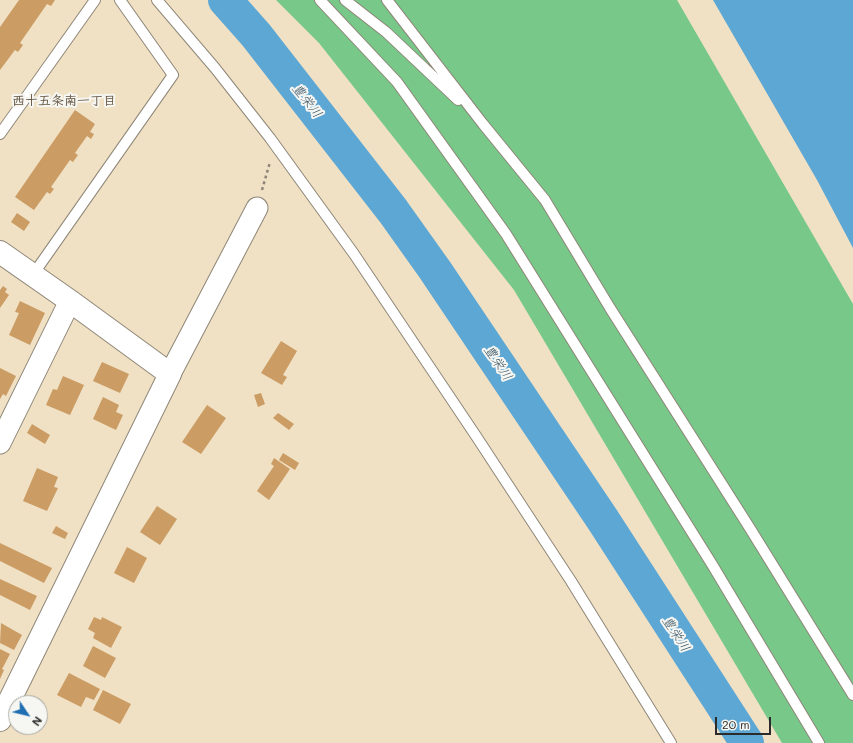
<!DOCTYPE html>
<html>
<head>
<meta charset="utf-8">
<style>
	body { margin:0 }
	#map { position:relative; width:853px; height:743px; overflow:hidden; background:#f0e1c4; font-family:Mali,sans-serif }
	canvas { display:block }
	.north { position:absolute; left:8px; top:695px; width:40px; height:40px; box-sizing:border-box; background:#f6f6f2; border:1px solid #a5a5a2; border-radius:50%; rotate:125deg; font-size:11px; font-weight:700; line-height:16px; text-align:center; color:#2b2b2b }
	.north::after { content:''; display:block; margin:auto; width:14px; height:18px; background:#1f6fb2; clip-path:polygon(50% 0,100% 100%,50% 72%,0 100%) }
	.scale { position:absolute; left:715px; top:717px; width:56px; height:18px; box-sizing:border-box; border:2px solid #2b2b2b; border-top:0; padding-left:5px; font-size:12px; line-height:14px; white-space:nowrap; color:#2b2b2b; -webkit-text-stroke:3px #f6f6f2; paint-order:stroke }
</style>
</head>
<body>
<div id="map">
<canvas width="853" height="743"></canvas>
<div class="north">N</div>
<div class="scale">20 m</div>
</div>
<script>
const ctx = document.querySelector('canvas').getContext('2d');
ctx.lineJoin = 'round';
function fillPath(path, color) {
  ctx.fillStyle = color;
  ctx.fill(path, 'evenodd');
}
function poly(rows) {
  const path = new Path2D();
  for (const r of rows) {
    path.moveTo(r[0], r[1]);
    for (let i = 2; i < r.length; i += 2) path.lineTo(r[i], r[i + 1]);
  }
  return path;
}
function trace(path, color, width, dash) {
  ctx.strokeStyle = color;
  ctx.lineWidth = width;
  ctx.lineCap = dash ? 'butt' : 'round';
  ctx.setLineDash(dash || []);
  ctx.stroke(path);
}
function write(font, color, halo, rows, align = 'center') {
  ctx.font = font + ' Mali,"Klee One",sans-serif';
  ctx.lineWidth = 4;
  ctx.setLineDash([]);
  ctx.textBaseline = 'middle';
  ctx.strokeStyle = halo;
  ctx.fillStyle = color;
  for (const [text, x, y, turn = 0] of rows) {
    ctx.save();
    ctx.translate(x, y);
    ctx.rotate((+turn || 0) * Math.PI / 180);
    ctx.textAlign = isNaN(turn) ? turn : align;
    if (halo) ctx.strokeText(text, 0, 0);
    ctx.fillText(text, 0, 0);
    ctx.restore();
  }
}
fillPath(poly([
	[276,0,677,0,853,304,853,743,782,743,514,290,319,43]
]), '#77c889');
fillPath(poly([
	[713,0,853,0,853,248,817,180]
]), '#5da7d5');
trace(poly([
	[225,0,256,35,393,211,435,270,603,520,747,743]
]), '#5da7d5', 34);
fillPath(poly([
	[19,0,55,0,51,6,47,4,20,43,23,45,18,52,15,50,0,70,0,27],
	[75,110,95,124,90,132,94,134,91,139,87,136,75,153,78,155,73,162,70,160,51,187,54,189,50,194,47,192,34,210,15,197],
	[17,213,30,222,24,231,11,222],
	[3,286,7,289,5,292,9,295,0,308,0,290],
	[20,301,45,313,30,345,9,335,19,313,15,312],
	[281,341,297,351,283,375,287,377,282,385,261,373],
	[102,362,129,374,120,393,93,381],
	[0,368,16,376,6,396,3,394,0,399],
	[63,376,84,385,70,415,46,405,53,389,57,390],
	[261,393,265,404,258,407,254,395],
	[103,397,119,405,116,412,123,415,116,430,93,419],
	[207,405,226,418,201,454,182,442],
	[278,413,294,424,289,430,273,418],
	[32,424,50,435,45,444,27,433],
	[283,453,299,463,295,470,279,460],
	[274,458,290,469,269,500,257,491,274,466,271,464],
	[37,468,58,477,54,487,58,488,47,511,23,501],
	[157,506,177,519,160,545,140,532],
	[56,526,68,533,65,539,52,533],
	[0,543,52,568,44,583,0,561],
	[127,547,147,558,134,583,114,573],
	[0,579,37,596,30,610,0,595],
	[94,617,101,620,102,617,122,627,111,648,93,638,95,633,88,629],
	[1,623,22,635,14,650,0,643],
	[93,646,116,658,105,678,83,666],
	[0,649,10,654,2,669,4,670,0,679],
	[69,673,100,689,94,700,86,697,81,707,57,695],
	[103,690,131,704,120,724,93,710]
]), '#cb9c64');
const lane = poly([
	[157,0,215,68,270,138,354,254,476,436,571,581,671,743],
	[320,0,397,82,506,234,713,566,819,743],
	[345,0,386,32,458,100],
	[387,0,483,124,545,200,610,308,751,530,853,695],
	[0,134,95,0],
	[37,269,173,75,120,0]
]);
const street = poly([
	[170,374,257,208],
	[0,443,70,301]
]);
const secondary = poly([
	[0,252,70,301,170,374,0,720]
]);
trace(lane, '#8e8678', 12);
trace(street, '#8e8678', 23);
trace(secondary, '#8e8678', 24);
trace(poly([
	[262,190,270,162]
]), '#8e8678', 2.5, [3, 3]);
trace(lane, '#fff', 10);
trace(street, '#fff', 21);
trace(secondary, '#fff', 22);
write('bold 13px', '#63533f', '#f6f6f2', [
	["西十五条南一丁目",64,101]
]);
write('italic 13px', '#3c5666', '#f6f6f2', [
	["豊栄川",307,101,52],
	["豊栄川",498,363,56],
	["豊栄川",676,634,57]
]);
</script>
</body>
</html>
